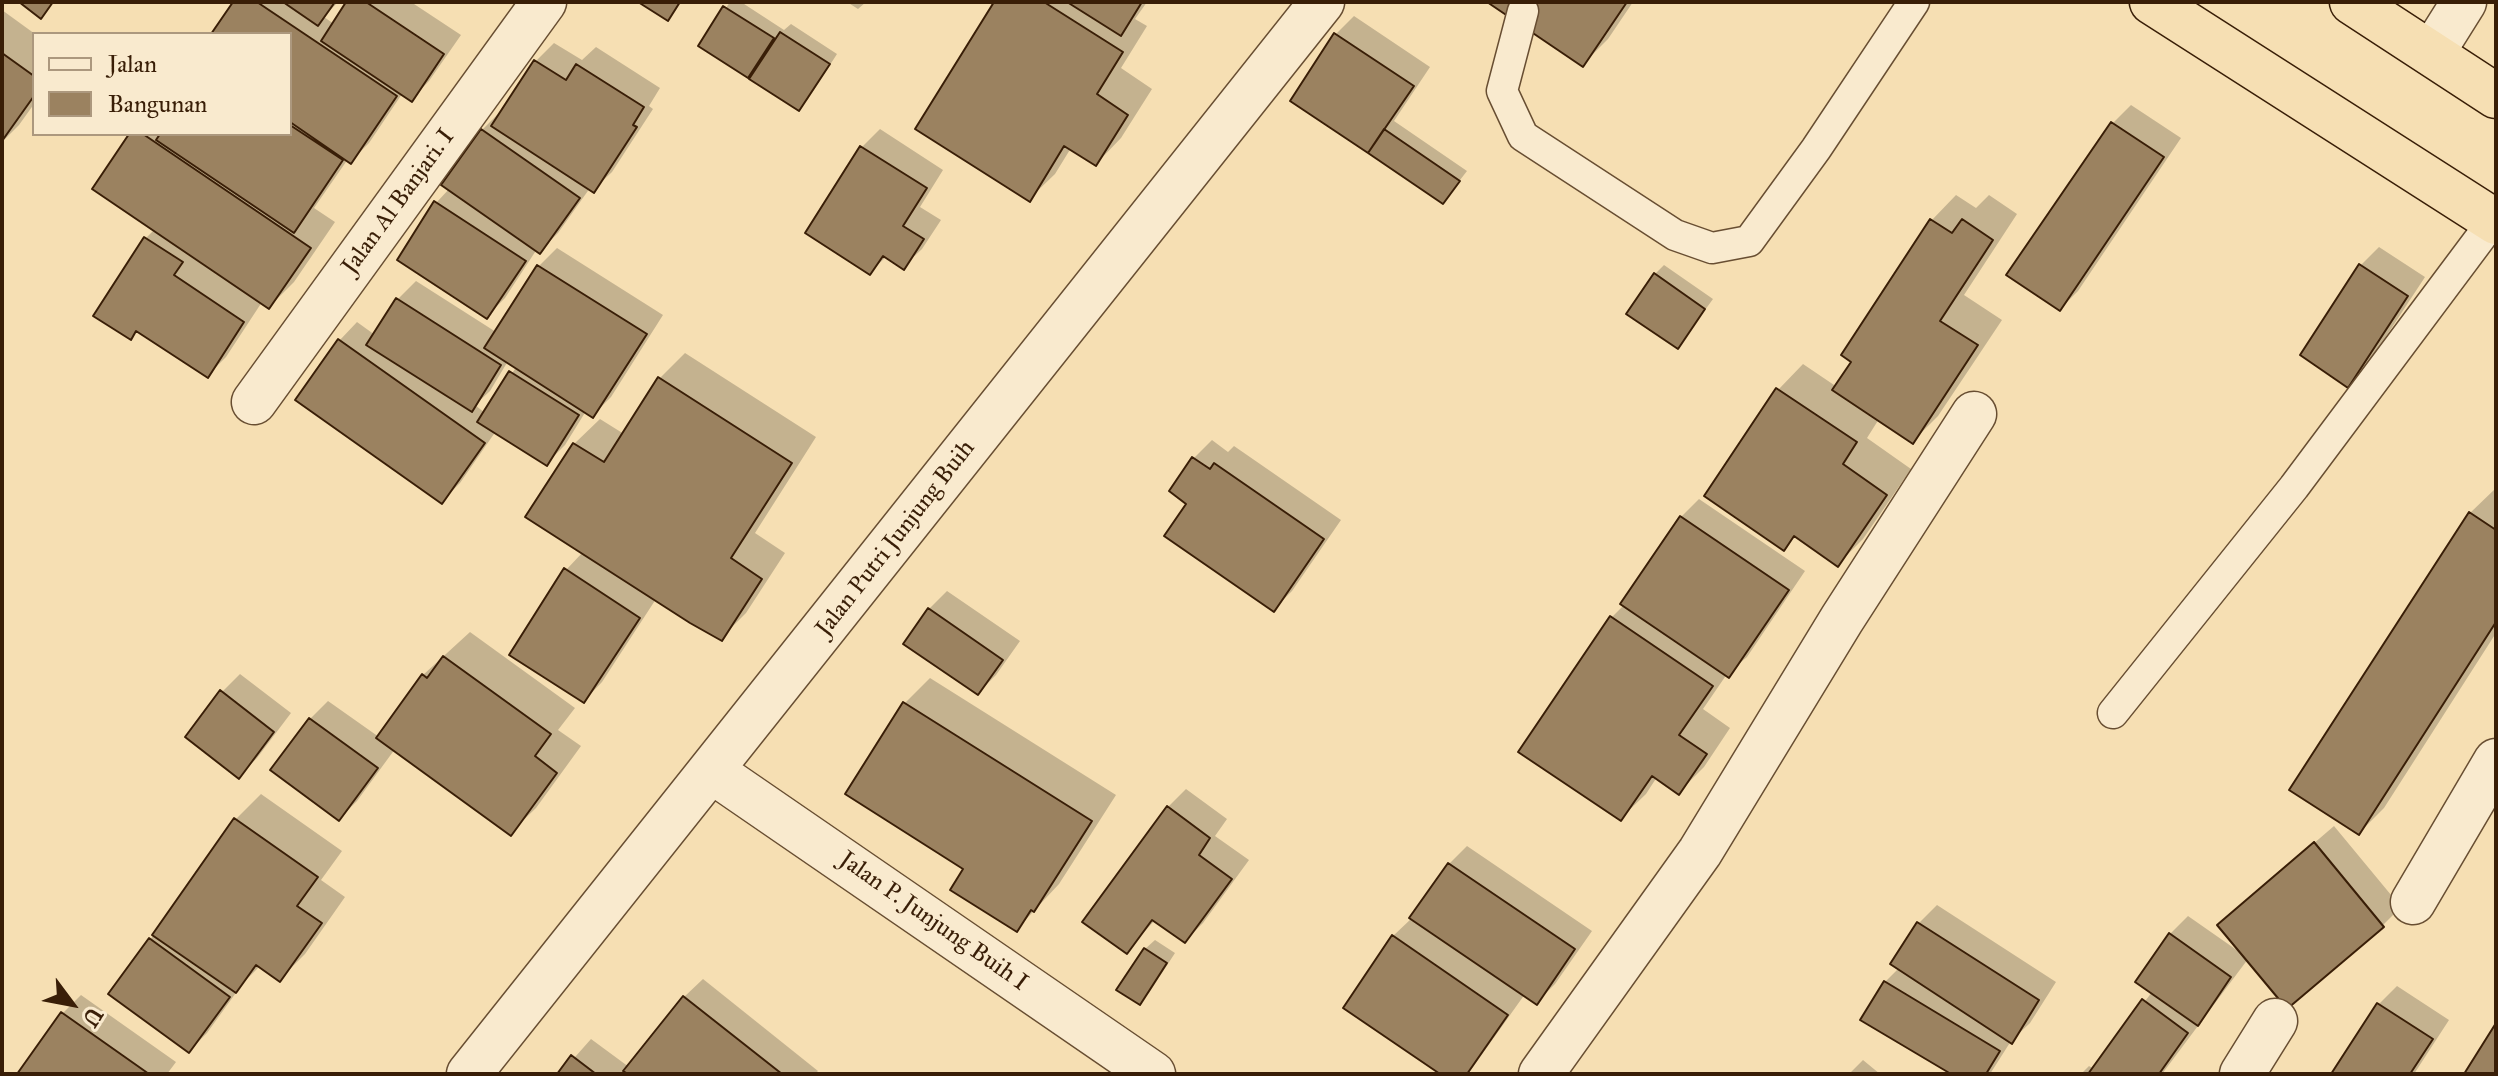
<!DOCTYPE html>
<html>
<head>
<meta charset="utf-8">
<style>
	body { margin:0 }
	#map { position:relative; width:2498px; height:1076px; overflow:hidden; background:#f6dfb3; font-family:"IM FELL Great Primer",serif }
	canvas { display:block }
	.frame { position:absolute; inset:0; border:4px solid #391e07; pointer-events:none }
	.legend { position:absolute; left:32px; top:32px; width:260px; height:104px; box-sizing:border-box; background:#f9eace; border:2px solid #ac987e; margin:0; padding:10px 14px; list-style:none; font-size:24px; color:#391e07 }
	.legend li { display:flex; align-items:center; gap:16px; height:40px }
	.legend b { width:40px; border:2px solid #ac987e }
	.north { position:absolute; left:32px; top:964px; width:80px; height:80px; -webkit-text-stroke:6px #f9eace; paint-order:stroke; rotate:122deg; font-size:22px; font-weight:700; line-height:32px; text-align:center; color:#391e07 }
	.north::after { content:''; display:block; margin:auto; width:28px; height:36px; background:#391e07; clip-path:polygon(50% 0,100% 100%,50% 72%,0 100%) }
</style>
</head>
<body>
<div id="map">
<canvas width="2498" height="1076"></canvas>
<div class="frame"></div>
<ul class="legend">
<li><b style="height:10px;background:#f9eace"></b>Jalan</li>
<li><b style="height:22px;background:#9b8260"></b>Bangunan</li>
</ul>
<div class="north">U</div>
</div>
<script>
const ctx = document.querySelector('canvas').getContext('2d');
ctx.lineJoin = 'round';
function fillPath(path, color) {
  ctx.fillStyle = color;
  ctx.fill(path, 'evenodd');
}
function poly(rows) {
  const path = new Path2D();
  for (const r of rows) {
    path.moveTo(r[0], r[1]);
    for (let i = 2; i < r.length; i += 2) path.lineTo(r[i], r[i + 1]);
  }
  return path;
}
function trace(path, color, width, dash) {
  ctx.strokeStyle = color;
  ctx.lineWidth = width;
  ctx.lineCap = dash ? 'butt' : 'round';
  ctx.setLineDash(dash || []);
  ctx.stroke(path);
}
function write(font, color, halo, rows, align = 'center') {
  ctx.font = font + ' "IM FELL Great Primer",serif';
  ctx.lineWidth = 6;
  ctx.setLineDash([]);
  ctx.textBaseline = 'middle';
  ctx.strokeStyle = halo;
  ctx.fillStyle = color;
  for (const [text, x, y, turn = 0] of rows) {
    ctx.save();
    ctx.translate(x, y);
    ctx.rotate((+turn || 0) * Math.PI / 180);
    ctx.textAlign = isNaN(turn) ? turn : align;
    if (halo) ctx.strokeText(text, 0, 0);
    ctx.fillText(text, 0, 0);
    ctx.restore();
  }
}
fillPath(poly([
	[236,2,338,2,324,17,334,24,349,2,411,2,461,35,429,81,411,100,402,94,369,143,351,161,348,159,314,208,335,222,294,282,269,307,262,302,226,357,207,376,138,330,130,338,146,238,155,229,132,134,290,134,290,34,214,34],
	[730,2,741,2,784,30,791,24,837,54,808,99,799,108,760,63,747,75,701,45],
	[847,2,866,2,858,9],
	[997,2,1147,2,1135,19,1147,26,1121,68,1152,89,1121,138,1096,164,1071,148,1055,174,1029,199],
	[1491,2,1633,2,1608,39,1583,64],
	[2,10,35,34,34,104,19,125,2,142],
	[1354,16,1430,67,1394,121,1467,171,1443,202,1293,100,1336,34],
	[554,43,582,60,596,47,660,88,649,106,653,109,612,172,593,190,590,188,558,233,540,251,537,249,505,298,487,316,436,203,450,188,482,130,500,112,536,61],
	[2131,105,2181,138,2078,291,2060,309,2113,123],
	[880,129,943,170,920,207,941,220,922,249,903,267,887,256,870,272,808,232,862,147],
	[1956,195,1976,208,1989,195,2017,214,1964,295,2002,320,1938,416,1913,441,1879,419,1867,438,1911,469,1863,539,1838,564,1797,535,1784,548,1778,390,1803,364,1837,387,1854,361,1931,221],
	[2379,247,2425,277,2366,367,2348,385,2361,265],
	[557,248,663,315,611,397,593,415,586,411,565,445,547,463,496,431,460,483,442,501,339,341,357,322,375,335,398,299,416,281,496,332,539,266],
	[508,361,517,366,485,413,475,405,490,391],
	[1664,265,1713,299,1678,347,1655,274],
	[685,353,816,437,755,533,785,553,746,613,721,638,656,599,602,682,584,701,566,570,583,552,574,444,600,419,624,434,660,378],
	[1212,440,1228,452,1234,446,1341,520,1292,591,1274,609,1189,503,1194,458],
	[2496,488,2496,633,2384,808,2359,833,2470,513],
	[1699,499,1805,571,1747,657,1727,674,1703,709,1730,728,1704,767,1679,792,1657,777,1646,794,1620,819,1521,751,1612,617,1624,605,1681,517],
	[947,591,1020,641,996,675,978,693,929,609],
	[470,632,575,708,558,730,581,746,536,808,510,833,395,749,357,801,339,819,310,719,328,701,379,737,423,675],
	[240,674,291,713,257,758,239,776,222,692],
	[930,678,1116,795,1059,884,1017,929,966,868,905,703],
	[1186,789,1227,819,1215,836,1249,860,1203,923,1185,941,1155,920,1127,951,1168,807],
	[261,794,342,851,321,880,345,897,305,954,280,979,260,966,243,983,207,1033,189,1051,150,940,236,819],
	[2334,826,2401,907,2383,925,2287,1006,2248,959,2162,1074,2081,1074,2089,1066,2094,1069,2152,992,2170,934,2188,916,2241,953,2219,925],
	[1467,846,1592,931,1555,984,1537,1002,1525,994,1468,1074,1444,1074,1393,936,1412,918,1449,864],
	[1937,905,2056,982,2030,1023,2011,1041,1990,1074,1955,1074,1885,982,1899,968,1892,963,1919,923],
	[1155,940,1175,953,1149,993,1139,1002,1145,949],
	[703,979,818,1071,815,1074,560,1074,591,1039,629,1067,684,997],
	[2397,986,2449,1020,2414,1074,2333,1074,2379,1004],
	[81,995,176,1062,167,1074,20,1074,63,1013],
	[1863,1060,1880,1074,1849,1074]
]), '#0003');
const building = poly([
	[19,2,53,2,41,19,19,2],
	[233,2,257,2,397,96,351,164,290,122,290,34,211,34,233,2],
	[283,2,335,2,318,26,283,2],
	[346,2,366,2,444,54,412,102,321,41,346,2],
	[638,2,680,2,668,21,638,2],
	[994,2,1044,2,1123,52,1097,94,1128,115,1096,166,1064,146,1030,202,915,129,994,2],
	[1067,2,1142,2,1121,36,1067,2],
	[1487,2,1627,2,1583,67,1487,2],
	[723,6,774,38,748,78,698,46,723,6],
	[780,32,830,64,799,111,749,79,780,32],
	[1334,33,1414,86,1368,153,1290,101,1334,33],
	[2,53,34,76,34,96,2,141,2,53],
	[534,60,566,80,576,64,644,107,633,125,637,127,594,193,491,126,534,60],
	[2111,122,2164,157,2060,311,2006,275,2111,122],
	[290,125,343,160,294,233,156,140,160,134,290,134,290,125],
	[481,129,580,198,540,254,441,185,481,129],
	[1384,129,1460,181,1443,204,1368,153,1384,129],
	[129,134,143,134,311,248,269,309,92,189,129,134],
	[860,146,927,188,903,226,924,239,904,270,883,256,870,275,805,233,860,146],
	[434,201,526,261,487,319,397,260,434,201],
	[1930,219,1952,233,1962,219,1993,240,1940,321,1978,345,1913,444,1832,390,1851,362,1841,355,1930,219],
	[144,237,183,262,174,275,244,322,208,378,136,331,131,340,93,316,144,237],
	[2359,264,2408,296,2348,388,2300,355,2359,264],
	[537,265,647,334,593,418,484,348,537,265],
	[1654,273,1705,309,1678,349,1626,314,1654,273],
	[396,298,501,365,472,412,366,345,396,298],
	[338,339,485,443,442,504,295,400,338,339],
	[509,371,579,415,547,466,477,422,509,371],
	[658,377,792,463,731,558,762,579,722,641,690,623,525,517,573,443,604,462,658,377],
	[1776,388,1857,442,1843,464,1887,495,1838,567,1794,536,1784,551,1704,496,1776,388],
	[1192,457,1210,469,1214,463,1324,539,1274,612,1164,536,1186,504,1169,491,1192,457],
	[2469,512,2496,530,2496,622,2359,835,2289,790,2469,512],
	[1680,516,1789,590,1729,678,1620,604,1680,516],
	[564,568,640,618,584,703,509,655,564,568],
	[928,608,1003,660,978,695,903,644,928,608],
	[1610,616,1713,686,1679,735,1707,754,1679,795,1652,776,1621,821,1518,752,1610,616],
	[443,656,551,734,535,756,557,773,511,836,376,738,422,674,427,678,443,656],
	[220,690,274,732,239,779,185,737,220,690],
	[903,702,1092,821,1034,912,1031,910,1017,932,950,890,963,869,845,794,903,702],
	[309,718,378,768,339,821,270,770,309,718],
	[1167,806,1210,838,1199,855,1232,879,1185,943,1152,920,1127,954,1082,922,1167,806],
	[234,818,318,877,297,906,322,923,280,982,256,965,236,993,152,935,234,818],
	[2314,842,2384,927,2287,1009,2217,925,2314,842],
	[1448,863,1575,949,1537,1005,1409,918,1448,863],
	[1917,922,2039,1000,2012,1044,1890,964,1917,922],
	[2169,933,2231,977,2198,1026,2135,982,2169,933],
	[1392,935,1508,1015,1467,1074,1440,1074,1343,1008,1392,935],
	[149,938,230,997,189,1053,108,994,149,938],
	[1144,948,1167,963,1140,1005,1116,990,1144,948],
	[1884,981,2000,1051,1986,1074,1951,1074,1860,1020,1884,981],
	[683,996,782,1074,628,1074,623,1071,683,996],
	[2142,999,2188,1033,2159,1074,2088,1074,2142,999],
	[2377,1003,2433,1039,2410,1074,2331,1074,2377,1003],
	[61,1012,149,1074,17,1074,61,1012],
	[2496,1023,2496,1074,2464,1074,2496,1023],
	[571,1055,596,1074,557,1074,571,1055]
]);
fillPath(building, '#9b8260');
trace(building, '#391e07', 2);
const service = poly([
	[1523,11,1502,91,1523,136,1675,235,1712,248,1749,241,1816,149,1914,2],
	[2113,713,2294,487,2493,221]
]);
const minor = poly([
	[2432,53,2464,2],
	[254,402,544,2],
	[712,771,1153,1074],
	[2413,902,2496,761],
	[469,1074,1322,2],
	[1541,1074,1700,852,1842,619,1974,414],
	[2242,1074,2275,1021]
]);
const trunk = poly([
	[2152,2,2496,222],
	[2352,2,2496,96]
]);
trace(service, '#684e32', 33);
trace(minor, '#684e32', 47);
trace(trunk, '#391e07', 47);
trace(service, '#f9eace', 30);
trace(minor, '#f9eace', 44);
trace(trunk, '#f6dfb3', 44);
write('24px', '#391e07', '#f9eace', [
	["Jalan Al Banjari. I",399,202,-54],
	["Jalan Putri Junjung Buih",896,539,-52],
	["Jalan P. Junjung Buih I",933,922,35]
]);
</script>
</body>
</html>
